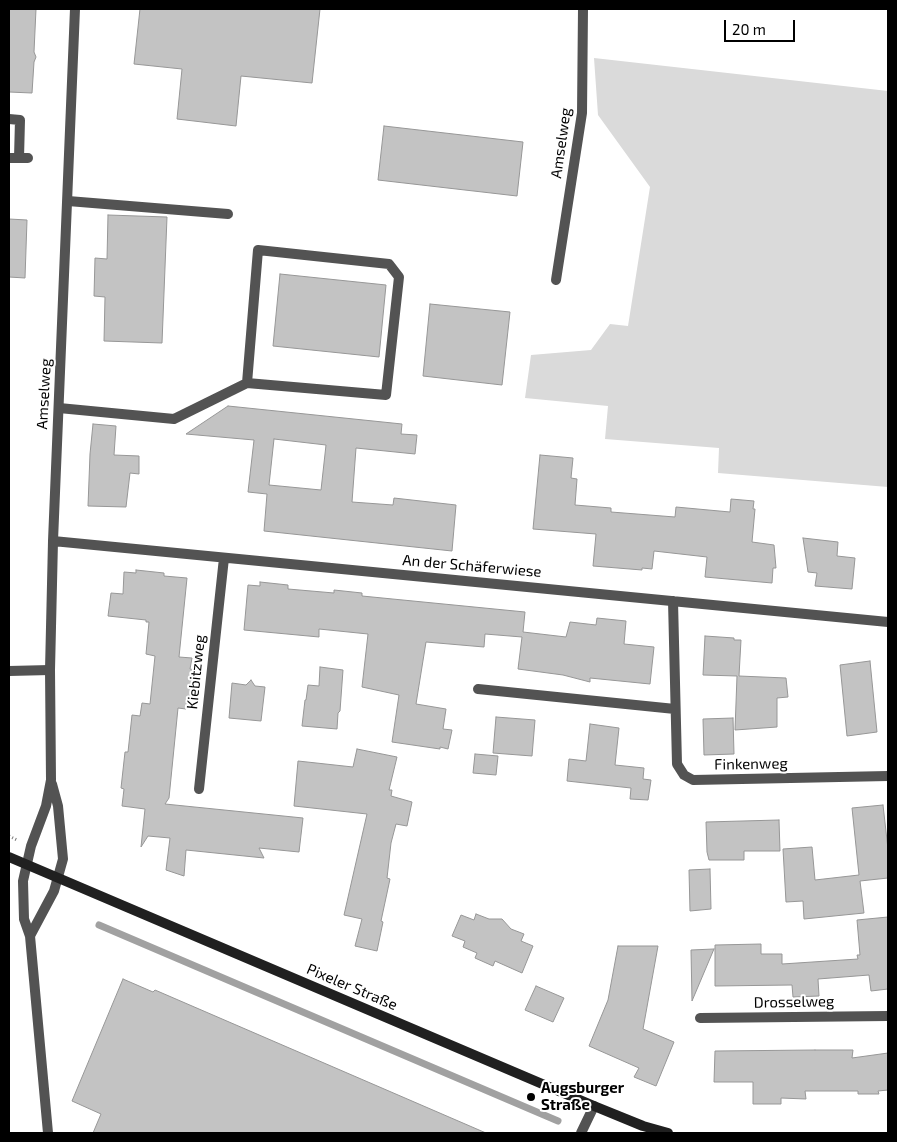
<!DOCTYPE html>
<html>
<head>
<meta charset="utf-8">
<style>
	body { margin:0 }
	#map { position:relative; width:897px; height:1142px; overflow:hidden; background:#fff; font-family:"Exo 2",sans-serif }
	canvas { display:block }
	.frame { position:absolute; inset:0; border:10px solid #000; pointer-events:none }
	.scale { position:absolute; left:724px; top:20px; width:71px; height:22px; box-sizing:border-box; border:2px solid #000; border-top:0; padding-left:6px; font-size:15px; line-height:18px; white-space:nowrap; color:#000; -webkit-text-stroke:4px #fff; paint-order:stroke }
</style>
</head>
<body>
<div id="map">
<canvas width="897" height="1142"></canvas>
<div class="frame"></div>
<div class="scale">20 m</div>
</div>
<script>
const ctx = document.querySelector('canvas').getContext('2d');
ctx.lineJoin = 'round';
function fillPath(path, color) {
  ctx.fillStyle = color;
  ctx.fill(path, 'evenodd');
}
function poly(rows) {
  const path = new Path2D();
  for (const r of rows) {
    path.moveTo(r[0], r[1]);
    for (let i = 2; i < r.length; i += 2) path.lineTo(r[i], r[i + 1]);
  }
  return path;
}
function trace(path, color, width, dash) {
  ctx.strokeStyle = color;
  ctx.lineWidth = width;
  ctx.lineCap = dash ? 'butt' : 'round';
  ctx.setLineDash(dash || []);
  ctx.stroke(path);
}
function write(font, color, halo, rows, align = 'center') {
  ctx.font = font + ' "Exo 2",sans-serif';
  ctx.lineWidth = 4;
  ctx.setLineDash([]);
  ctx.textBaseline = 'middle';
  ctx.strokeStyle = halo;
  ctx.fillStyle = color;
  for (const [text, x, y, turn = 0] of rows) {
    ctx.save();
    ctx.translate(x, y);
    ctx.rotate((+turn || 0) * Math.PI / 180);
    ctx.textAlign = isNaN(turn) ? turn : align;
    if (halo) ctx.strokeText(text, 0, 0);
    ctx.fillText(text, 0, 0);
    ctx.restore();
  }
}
fillPath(poly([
	[594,58,888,91,888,487,718,473,719,448,605,439,608,406,525,398,531,355,591,350,610,324,628,326,650,187,598,115]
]), '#dadada');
trace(poly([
	[99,925,558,1121]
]), '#a1a1a1', 7);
const building = poly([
	[9,9,36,9,34,52,36,57,34,62,32,93,9,92,9,9],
	[140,9,320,9,312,83,241,76,236,126,177,119,182,69,134,64,140,9],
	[384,126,523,142,517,196,378,180,384,126],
	[108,215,167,217,162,343,104,341,105,297,94,296,95,258,107,259,108,215],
	[9,219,27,220,25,278,9,277,9,219],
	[280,274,386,285,379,357,273,346,280,274],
	[430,304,510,312,502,385,423,376,430,304],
	[228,406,402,424,401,434,417,435,415,454,356,448,352,502,393,505,394,498,456,505,452,551,264,531,267,494,248,492,254,440,186,434,228,406],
	[274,439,326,445,321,490,269,485,274,439],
	[93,424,116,426,114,455,139,456,139,474,130,473,126,507,88,506,90,454,93,424],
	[540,455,573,458,571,478,577,479,575,505,611,508,611,512,675,517,676,507,730,512,731,499,754,501,753,509,755,509,752,542,774,545,776,568,773,568,772,583,705,577,707,557,654,551,652,569,642,568,642,570,593,566,596,534,533,529,540,455],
	[803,538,838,542,837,556,855,558,852,589,815,586,817,573,808,572,803,538],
	[136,570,164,573,164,576,187,578,179,657,192,658,190,669,195,670,192,698,188,698,186,709,178,708,169,798,165,804,303,818,299,852,259,848,264,858,186,850,184,876,166,870,170,838,148,836,141,847,145,809,122,806,124,789,121,788,125,752,128,752,132,715,140,716,142,703,150,704,155,656,146,654,149,622,146,622,146,620,108,616,111,593,123,594,124,572,136,573,136,570],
	[260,582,288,585,288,589,334,593,334,590,362,593,362,596,525,612,523,632,566,637,570,622,596,625,597,618,626,621,624,644,654,647,650,684,590,678,590,682,563,675,518,669,522,637,485,634,484,647,426,642,416,704,446,709,443,729,452,730,448,749,440,747,440,749,392,742,399,695,362,687,368,634,319,629,319,637,244,630,248,585,260,586,260,582],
	[705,636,734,638,734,640,741,640,739,676,786,678,788,697,777,698,777,727,735,730,737,676,703,675,705,636],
	[870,661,877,732,847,736,840,665,870,661],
	[320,667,343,670,340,711,338,713,337,729,302,726,305,700,306,700,308,685,319,686,320,667],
	[251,680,255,686,265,687,261,721,229,718,232,683,246,685,251,680],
	[496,717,535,720,532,756,493,753,496,717],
	[733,718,734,754,704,755,703,719,733,718],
	[590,724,619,728,615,765,644,768,643,779,651,780,648,800,630,799,631,788,567,781,569,759,586,761,590,724],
	[357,749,397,757,389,790,392,790,391,796,412,802,407,826,396,824,391,843,387,878,390,879,381,921,383,922,377,951,355,946,362,919,344,915,367,814,294,806,298,761,353,767,357,749],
	[475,754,498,756,496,775,473,773,475,754],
	[883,805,888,849,888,878,860,881,864,913,804,919,803,901,786,902,783,849,812,847,815,880,859,875,852,808,883,805],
	[779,820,780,851,744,851,744,860,709,860,707,852,706,822,779,820],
	[710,869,711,909,690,911,689,870,710,869],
	[476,914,489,919,502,919,511,929,524,934,521,941,533,946,522,973,495,961,493,966,475,958,477,953,463,947,465,941,452,936,461,915,474,920,476,914],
	[888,917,888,989,871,991,869,975,818,979,819,996,793,997,792,985,715,986,715,945,761,944,761,954,782,954,782,964,858,959,857,955,860,955,857,920,888,917],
	[618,946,658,946,643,1029,674,1042,656,1086,634,1077,639,1068,589,1046,608,1000,618,946],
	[714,949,692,1001,691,950,714,949],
	[123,979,153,992,155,990,486,1133,93,1133,101,1114,72,1101,123,979],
	[536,986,564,998,553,1022,525,1010,536,986],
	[815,1050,853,1050,852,1058,888,1053,888,1090,878,1091,879,1094,858,1094,858,1091,805,1091,806,1099,781,1098,781,1104,753,1104,753,1082,714,1082,715,1051,815,1050]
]);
fillPath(building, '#c3c3c3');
trace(building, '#979797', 1);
trace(poly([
	[9,836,17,840]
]), '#757575', 3, [1, 2.5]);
trace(poly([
	[9,119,20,120,19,158],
	[9,158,28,158],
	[68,201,228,214],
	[59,408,174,419,247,383,386,395,399,277,389,264,258,250,247,383],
	[9,671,50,670]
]), '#535353', 10);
trace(poly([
	[556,280,582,113,583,9],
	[53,541,888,622],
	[673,601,677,764,684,775,693,780,888,776],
	[478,689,675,709],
	[199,789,224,558],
	[30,936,54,891,63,859,58,806,52,784],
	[700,1018,888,1016],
	[48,1133,30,936,24,919,23,881,31,846,46,806,51,780,50,670,53,541,75,9],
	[581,1133,594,1106]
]), '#535353', 10);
trace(poly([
	[9,857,594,1106,643,1126,668,1133]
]), '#202020', 10);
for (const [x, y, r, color] of [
	[531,1097,5,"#000"]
]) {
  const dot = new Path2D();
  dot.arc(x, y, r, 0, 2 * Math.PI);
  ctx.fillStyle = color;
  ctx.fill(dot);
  trace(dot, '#fff', 2);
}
write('15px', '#000', '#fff', [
	["Amselweg",561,143,-82],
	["Amselweg",44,394,-87],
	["An der Schäferwiese",472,566,5],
	["Kiebitzweg",196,672,-84],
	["Finkenweg",751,764,-1],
	["Pixeler Straße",352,987,23],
	["Drosselweg",794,1002,-1]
]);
write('bold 15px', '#000', '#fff', [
	["Augsburger",541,1088],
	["Straße",541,1105]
], 'left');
</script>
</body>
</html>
